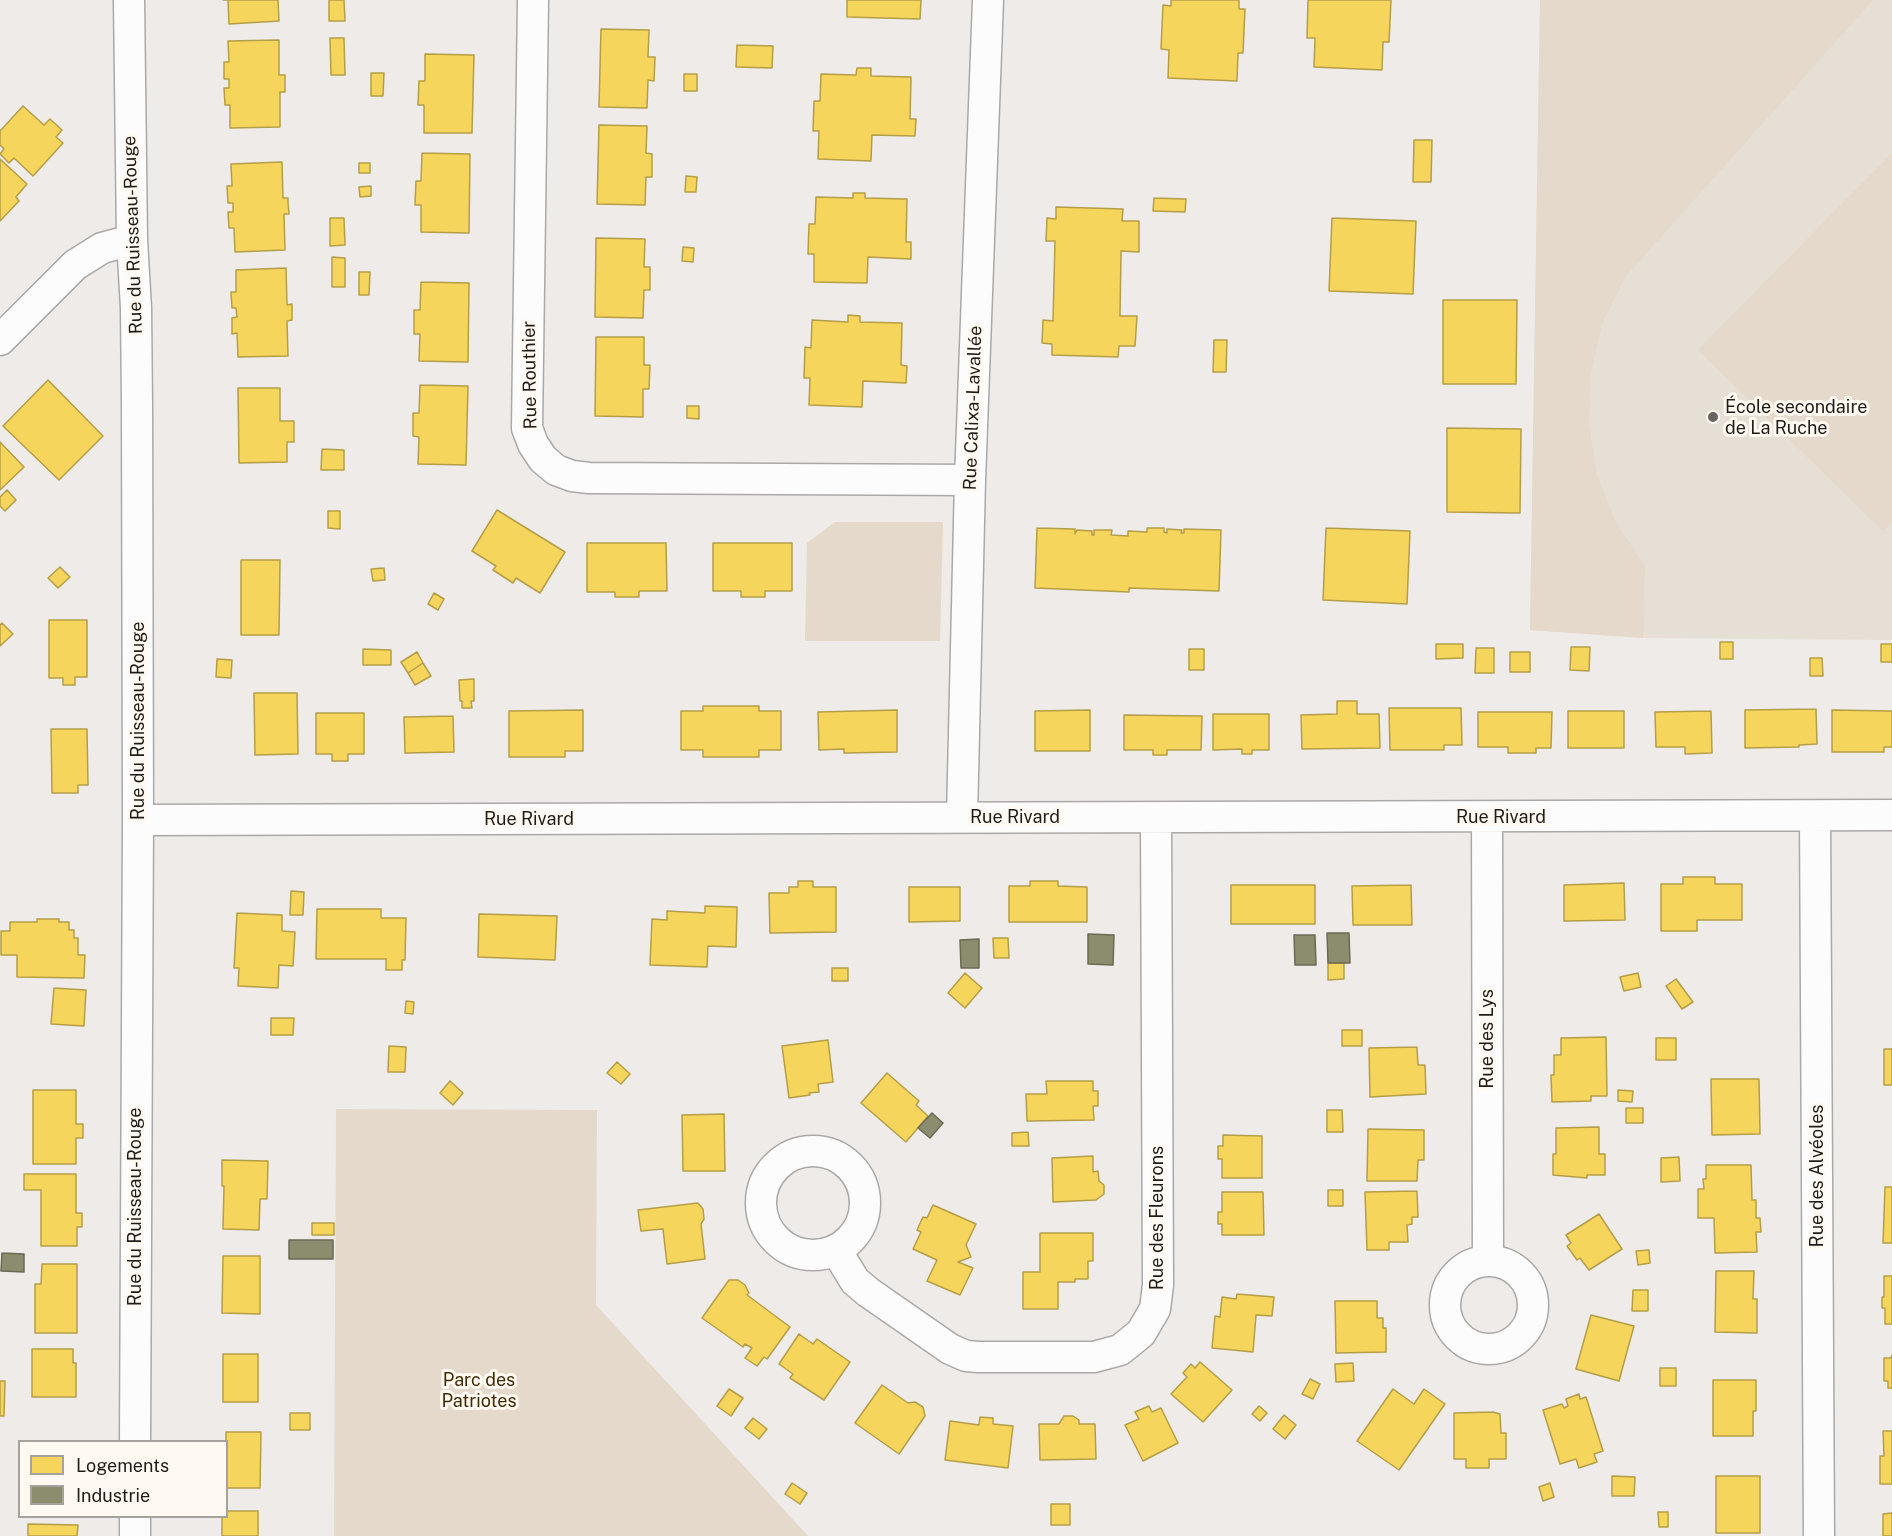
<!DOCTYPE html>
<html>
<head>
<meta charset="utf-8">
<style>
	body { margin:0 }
	#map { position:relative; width:1892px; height:1536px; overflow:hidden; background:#eeebe8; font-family:"Public Sans",sans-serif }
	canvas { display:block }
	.legend { position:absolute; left:18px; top:1440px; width:210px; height:78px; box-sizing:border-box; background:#fff9f1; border:2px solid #a5a19b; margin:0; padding:8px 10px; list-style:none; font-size:18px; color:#1e1c19 }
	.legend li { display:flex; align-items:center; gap:12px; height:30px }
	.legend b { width:30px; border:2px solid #a5a19b }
</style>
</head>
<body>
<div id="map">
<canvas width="1892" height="1536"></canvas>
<ul class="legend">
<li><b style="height:16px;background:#f6d55c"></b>Logements</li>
<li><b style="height:16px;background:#8c8c6e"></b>Industrie</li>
</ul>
</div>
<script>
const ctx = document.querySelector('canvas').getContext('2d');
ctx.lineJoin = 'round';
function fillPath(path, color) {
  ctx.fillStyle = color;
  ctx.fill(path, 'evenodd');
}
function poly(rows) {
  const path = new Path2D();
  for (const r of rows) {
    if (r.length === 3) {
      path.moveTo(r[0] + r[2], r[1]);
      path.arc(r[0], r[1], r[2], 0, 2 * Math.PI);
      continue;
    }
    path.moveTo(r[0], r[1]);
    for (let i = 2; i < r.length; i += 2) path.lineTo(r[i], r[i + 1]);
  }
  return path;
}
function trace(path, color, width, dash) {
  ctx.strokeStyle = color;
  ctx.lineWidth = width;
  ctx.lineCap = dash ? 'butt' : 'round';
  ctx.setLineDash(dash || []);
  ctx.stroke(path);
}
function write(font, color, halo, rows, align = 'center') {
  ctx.font = font + ' "Public Sans",sans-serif';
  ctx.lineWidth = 6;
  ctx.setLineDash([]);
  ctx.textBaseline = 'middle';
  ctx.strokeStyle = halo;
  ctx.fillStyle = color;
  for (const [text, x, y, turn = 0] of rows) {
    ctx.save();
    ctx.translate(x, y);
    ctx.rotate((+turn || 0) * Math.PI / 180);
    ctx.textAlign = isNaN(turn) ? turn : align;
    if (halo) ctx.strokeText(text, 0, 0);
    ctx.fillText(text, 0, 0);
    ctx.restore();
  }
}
fillPath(poly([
	[1540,0,1892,0,1892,640,1643,638,1530,630]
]), '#e6dfd6');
fillPath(poly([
	[1540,0,1873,0,1626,276,1603,322,1591,372,1589,424,1597,475,1616,523,1645,566,1643,638,1530,630],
	[1892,153,1892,523,1883,531,1698,350],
	[835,522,943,522,940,641,805,641,807,543],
	[336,1109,597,1110,596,1305,808,1536,334,1536]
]), '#e4d9ca');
const homes = poly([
	[223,0,278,0,279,21,229,24,228,0,223,0],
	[329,0,344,0,345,21,329,21,329,0],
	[847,0,921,0,920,19,847,17,847,0],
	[1171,0,1239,0,1239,9,1245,9,1243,53,1238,53,1237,81,1168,78,1169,50,1161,49,1163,5,1171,6,1171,0],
	[1308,0,1391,0,1389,42,1383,42,1382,70,1314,67,1315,38,1307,38,1308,0],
	[601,29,649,30,648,57,655,57,654,81,648,80,647,108,599,107,601,29],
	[330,38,344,38,345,75,331,75,330,38],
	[279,40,279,75,285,75,285,92,280,92,280,127,230,128,230,105,225,105,224,88,229,88,229,79,224,79,224,62,229,62,228,41,279,40],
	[737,45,773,46,772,68,736,67,737,45],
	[425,54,474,55,472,133,424,133,424,105,418,105,419,81,425,81,425,54],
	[857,68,871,68,871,76,911,77,910,119,916,119,915,136,872,135,871,161,818,159,819,131,813,131,814,101,820,101,821,74,856,75,857,68],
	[371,73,384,73,383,96,371,96,371,73],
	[684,74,697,74,697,91,684,91,684,74],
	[23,106,44,125,50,119,62,130,56,137,63,143,33,176,14,158,9,163,0,154,4,149,0,145,0,131,23,106],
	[599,125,647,126,646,153,652,154,652,177,646,177,645,205,597,204,599,125],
	[1414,140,1432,140,1431,182,1413,182,1414,140],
	[422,153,470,154,469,233,421,232,421,205,415,205,416,181,421,181,422,153],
	[0,159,27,184,16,197,19,201,0,221,0,159],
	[282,162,283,198,288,198,288,202,289,214,284,214,285,250,235,252,234,228,229,228,228,212,233,212,233,203,228,203,227,186,232,186,231,164,282,162],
	[359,163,370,163,370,173,359,173,359,163],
	[686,176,697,177,696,192,685,192,686,176],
	[371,186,371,196,360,197,359,187,371,186],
	[853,193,865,193,865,198,907,199,906,242,911,242,911,259,868,257,867,283,814,282,814,254,808,254,809,224,815,224,816,197,853,198,853,193],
	[1154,198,1186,199,1185,212,1153,211,1154,198],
	[1056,207,1123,209,1122,221,1139,221,1139,252,1121,251,1120,316,1137,316,1135,346,1119,346,1118,357,1052,355,1052,344,1042,343,1043,320,1053,321,1055,241,1046,241,1047,218,1056,219,1056,207],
	[330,218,344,218,345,245,330,246,330,218],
	[1332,218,1416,221,1413,294,1329,291,1332,218],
	[596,238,645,239,644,267,650,267,650,290,644,290,643,318,595,317,596,238],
	[683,247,694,248,693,262,682,261,683,247],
	[332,257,345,258,345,287,332,287,332,257],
	[286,268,287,305,292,304,292,320,287,321,288,356,238,357,237,333,232,334,232,318,237,317,236,308,232,308,231,292,236,292,236,270,286,268],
	[359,272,370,272,369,295,359,295,359,272],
	[421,282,469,283,468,362,419,361,420,334,414,334,414,310,420,310,421,282],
	[1443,300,1517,300,1516,384,1443,384,1443,300],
	[848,315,860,316,860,322,902,323,901,365,907,366,906,383,863,381,862,407,809,405,810,378,804,378,805,347,811,348,812,320,848,322,848,315],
	[596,337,644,337,644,365,650,365,649,389,643,389,643,417,595,416,596,337],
	[1214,340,1227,340,1226,372,1213,372,1214,340],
	[48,380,103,436,59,480,3,426,48,380],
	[420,385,468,386,466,465,418,464,419,437,413,436,413,413,419,413,420,385],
	[238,388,280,388,280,421,294,421,294,442,287,442,287,462,239,463,238,388],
	[687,406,699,406,699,419,687,418,687,406],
	[1447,428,1521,429,1520,513,1447,512,1447,428],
	[0,442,24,467,0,490,0,442],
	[322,449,344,450,344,470,321,470,322,449],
	[7,490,16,500,5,511,0,506,0,497,7,490],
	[497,510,565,552,540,593,516,578,513,583,493,570,496,566,472,551,497,510],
	[328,511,340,511,340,529,328,528,328,511],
	[1037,528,1075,529,1075,534,1077,530,1092,531,1092,535,1094,535,1094,530,1112,530,1111,535,1128,536,1128,531,1147,532,1147,528,1164,528,1164,532,1167,533,1167,529,1182,530,1181,533,1184,533,1184,529,1221,530,1219,591,1129,588,1129,592,1035,588,1037,528],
	[1326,528,1410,531,1407,604,1323,600,1326,528],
	[587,543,666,543,667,591,639,591,639,597,615,597,615,592,587,592,587,543],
	[713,543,792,543,792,591,765,591,765,597,741,597,741,591,713,591,713,543],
	[241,560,280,560,279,635,241,635,241,560],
	[60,567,70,577,58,588,48,578,60,567],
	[384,568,385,580,373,581,371,569,384,568],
	[434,593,444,599,438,610,428,604,434,593],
	[49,620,87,620,87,677,75,677,75,685,63,685,63,678,49,678,49,620],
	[2,623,13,634,0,646,0,625,2,623],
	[1720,642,1733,642,1733,659,1720,659,1720,642],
	[1436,644,1463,644,1463,658,1436,659,1436,644],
	[1881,644,1892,644,1892,662,1881,662,1881,644],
	[1571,647,1590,647,1589,671,1570,670,1571,647],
	[1476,648,1494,648,1494,673,1475,673,1476,648],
	[363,649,391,650,391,665,363,665,363,649],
	[1189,649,1204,649,1204,670,1189,670,1189,649],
	[417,652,423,663,408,673,401,662,417,652],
	[1510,652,1530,652,1530,672,1510,672,1510,652],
	[1810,658,1822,658,1823,676,1810,676,1810,658],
	[217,659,232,660,231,678,216,677,217,659],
	[423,663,431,676,415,685,408,673,423,663],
	[474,679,474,701,471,701,472,708,462,708,462,701,460,701,459,680,474,679],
	[254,693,297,693,298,754,255,755,254,693],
	[1337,701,1357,701,1357,714,1379,714,1380,748,1302,749,1301,715,1337,714,1337,701],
	[703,706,759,706,759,711,781,711,781,750,759,750,759,757,703,757,703,750,681,750,681,711,703,711,703,706],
	[1389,708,1461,708,1462,745,1444,745,1444,750,1390,750,1389,708],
	[1816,709,1817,744,1799,745,1799,747,1745,748,1745,710,1816,709],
	[583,710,583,751,565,751,565,757,509,757,509,711,583,710],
	[897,710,897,752,844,753,844,749,819,750,818,712,897,710],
	[1090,710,1090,751,1035,751,1035,711,1090,710],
	[1832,710,1892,711,1892,747,1884,747,1884,752,1832,752,1832,710],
	[1568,711,1624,711,1624,748,1568,748,1568,711],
	[1711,711,1712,753,1685,754,1685,747,1656,747,1655,712,1711,711],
	[1478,712,1552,712,1551,748,1536,748,1536,753,1508,753,1508,747,1478,747,1478,712],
	[316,713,364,713,364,754,348,754,348,761,332,761,332,754,316,754,316,713],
	[1213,714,1269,714,1269,750,1252,750,1252,754,1242,754,1242,749,1213,750,1213,714],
	[1124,715,1202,716,1201,750,1167,750,1167,755,1153,755,1153,750,1124,750,1124,715],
	[453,716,454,752,405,753,404,717,453,716],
	[51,729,87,729,88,785,78,785,78,793,52,793,51,729],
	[1683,877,1715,877,1715,884,1742,884,1742,920,1697,920,1697,931,1661,931,1661,884,1683,884,1683,877],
	[798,881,813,881,813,887,836,887,836,932,770,933,769,893,789,893,789,887,798,887,798,881],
	[1030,881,1058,881,1058,886,1087,887,1087,922,1009,922,1009,886,1030,886,1030,881],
	[1624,883,1625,920,1564,921,1564,885,1624,883],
	[1231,885,1315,885,1315,924,1231,924,1231,885],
	[1411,885,1412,925,1353,925,1352,886,1411,885],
	[909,887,960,887,960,921,909,922,909,887],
	[291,891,304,892,303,915,290,915,291,891],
	[705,906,737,907,736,947,708,946,707,967,650,965,652,919,667,920,667,911,705,913,705,906],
	[317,909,381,909,381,918,406,918,405,960,402,960,402,970,386,970,386,959,316,959,317,909],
	[237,913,282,915,282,931,295,932,293,966,279,965,278,988,238,986,239,968,234,968,237,913],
	[479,914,557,916,555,960,478,957,479,914],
	[37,919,59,919,59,922,69,922,69,930,74,930,74,938,78,938,78,955,85,955,84,978,17,977,17,955,1,955,1,931,10,931,10,922,37,922,37,919],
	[993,938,1008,938,1009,958,994,958,993,938],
	[1328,963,1344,963,1344,979,1328,980,1328,963],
	[832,968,848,968,848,981,832,981,832,968],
	[965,973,982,988,965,1008,948,993,965,973],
	[1638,973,1641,987,1624,991,1620,977,1638,973],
	[1676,979,1693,1002,1682,1009,1666,986,1676,979],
	[54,988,86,990,84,1026,51,1024,54,988],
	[406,1001,414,1002,413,1014,405,1013,406,1001],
	[271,1018,294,1018,293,1035,271,1035,271,1018],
	[1342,1030,1362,1030,1362,1046,1342,1046,1342,1030],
	[1606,1037,1607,1096,1591,1096,1591,1101,1552,1102,1551,1075,1554,1075,1554,1055,1561,1055,1561,1038,1606,1037],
	[1656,1038,1676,1038,1676,1060,1656,1060,1656,1038],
	[828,1040,833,1082,818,1084,819,1092,809,1093,810,1095,789,1098,782,1046,828,1040],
	[389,1046,406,1047,405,1072,388,1072,389,1046],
	[1417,1047,1418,1065,1425,1065,1426,1094,1370,1097,1369,1048,1417,1047],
	[1884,1049,1892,1049,1892,1085,1884,1085,1884,1049],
	[617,1062,630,1074,621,1084,607,1073,617,1062],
	[887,1073,919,1101,916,1105,928,1116,906,1142,861,1103,887,1073],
	[1711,1079,1759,1079,1760,1134,1712,1135,1711,1079],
	[450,1081,463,1093,453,1105,440,1093,450,1081],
	[1046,1081,1093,1081,1093,1091,1098,1091,1098,1106,1093,1106,1094,1120,1027,1121,1026,1094,1047,1094,1046,1081],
	[33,1090,76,1090,76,1124,83,1124,83,1138,76,1138,76,1164,33,1164,33,1090],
	[1618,1090,1633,1091,1632,1102,1618,1101,1618,1090],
	[1626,1108,1643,1108,1643,1123,1626,1123,1626,1108],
	[1327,1110,1342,1110,1343,1132,1327,1132,1327,1110],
	[724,1114,725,1171,683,1171,682,1115,724,1114],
	[1599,1127,1599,1154,1605,1154,1605,1175,1587,1175,1587,1178,1553,1175,1553,1154,1556,1154,1556,1128,1599,1127],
	[1368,1129,1424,1130,1424,1160,1418,1160,1417,1181,1367,1181,1368,1129],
	[1028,1132,1029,1146,1012,1146,1012,1133,1028,1132],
	[1223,1135,1262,1136,1262,1178,1222,1178,1222,1159,1218,1159,1218,1146,1223,1146,1223,1135],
	[1093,1156,1093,1172,1098,1171,1099,1181,1104,1185,1104,1194,1096,1200,1053,1202,1052,1158,1093,1156],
	[1679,1157,1680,1181,1661,1182,1661,1158,1679,1157],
	[222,1160,268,1161,267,1199,260,1199,259,1230,223,1229,224,1186,222,1186,222,1160],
	[1706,1165,1751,1165,1752,1200,1756,1200,1756,1218,1760,1218,1761,1232,1756,1232,1757,1252,1715,1253,1714,1218,1698,1218,1698,1189,1704,1189,1703,1179,1706,1179,1706,1165],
	[24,1174,76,1174,76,1213,82,1213,82,1227,77,1227,77,1246,41,1246,41,1190,24,1190,24,1174],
	[1885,1187,1892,1187,1892,1243,1883,1243,1885,1187],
	[1328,1190,1343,1190,1343,1206,1328,1206,1328,1190],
	[1417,1191,1418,1217,1412,1217,1412,1224,1407,1225,1408,1242,1389,1242,1389,1250,1367,1250,1365,1192,1417,1191],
	[1222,1192,1263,1192,1264,1235,1222,1235,1222,1224,1218,1224,1218,1212,1222,1212,1222,1192],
	[698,1203,703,1209,704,1219,701,1224,705,1259,667,1264,663,1229,641,1231,638,1210,698,1203],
	[933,1205,976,1224,966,1245,971,1257,958,1262,973,1268,960,1295,927,1281,937,1260,913,1249,921,1232,917,1230,923,1217,927,1218,933,1205],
	[1599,1214,1622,1249,1589,1270,1580,1258,1577,1260,1567,1246,1571,1243,1566,1235,1599,1214],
	[312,1223,334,1223,334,1235,312,1235,312,1223],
	[1040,1233,1093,1233,1093,1261,1088,1261,1088,1279,1075,1279,1075,1282,1058,1282,1058,1309,1023,1309,1023,1272,1040,1272,1040,1233],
	[1649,1250,1650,1263,1638,1265,1636,1251,1649,1250],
	[223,1256,260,1256,260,1314,222,1313,223,1256],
	[42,1264,77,1264,77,1333,35,1333,35,1284,41,1284,42,1264],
	[1716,1271,1754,1271,1753,1299,1757,1299,1757,1333,1715,1332,1716,1271],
	[1884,1276,1892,1276,1892,1324,1885,1324,1885,1308,1882,1308,1882,1297,1884,1297,1884,1276],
	[729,1280,738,1280,745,1285,749,1293,747,1295,790,1327,767,1359,764,1357,757,1366,745,1358,752,1348,745,1344,743,1347,702,1318,729,1280],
	[1633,1290,1648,1290,1648,1311,1632,1311,1633,1290],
	[1237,1294,1274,1297,1272,1316,1256,1315,1253,1352,1212,1348,1215,1316,1220,1317,1222,1297,1236,1299,1237,1294],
	[1335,1301,1377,1301,1377,1318,1383,1318,1383,1328,1386,1328,1386,1352,1336,1353,1335,1301],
	[1591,1315,1634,1326,1619,1381,1576,1369,1591,1315],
	[799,1334,813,1344,817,1339,850,1362,824,1400,790,1378,793,1374,779,1364,799,1334],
	[32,1349,73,1349,73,1363,76,1363,76,1397,32,1397,32,1349],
	[223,1354,258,1354,258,1402,223,1402,223,1354],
	[1892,1355,1892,1388,1888,1388,1888,1381,1884,1381,1884,1358,1891,1358,1892,1355],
	[1200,1362,1232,1390,1203,1422,1171,1394,1187,1377,1183,1373,1191,1364,1195,1368,1200,1362],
	[1353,1363,1354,1381,1336,1382,1335,1364,1353,1363],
	[1660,1368,1676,1368,1676,1386,1660,1386,1660,1368],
	[1310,1379,1320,1384,1313,1399,1302,1394,1310,1379],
	[1713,1380,1756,1380,1756,1411,1753,1411,1753,1436,1713,1436,1713,1380],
	[0,1381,5,1381,4,1416,0,1416,0,1381],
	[882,1385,908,1403,915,1402,923,1407,925,1416,899,1454,855,1423,882,1385],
	[729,1389,743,1398,731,1416,717,1406,729,1389],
	[1393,1389,1414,1404,1424,1389,1445,1404,1399,1470,1357,1441,1393,1389],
	[1579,1394,1580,1399,1586,1397,1603,1451,1594,1454,1597,1462,1579,1468,1576,1459,1560,1464,1543,1410,1562,1404,1564,1408,1568,1406,1566,1399,1579,1394],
	[1149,1406,1152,1412,1161,1408,1178,1443,1143,1461,1125,1425,1139,1419,1135,1412,1149,1406],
	[1259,1406,1267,1413,1260,1421,1252,1414,1259,1406],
	[1493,1412,1500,1414,1501,1433,1506,1433,1506,1459,1489,1459,1489,1468,1466,1468,1466,1459,1454,1459,1454,1413,1493,1412],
	[290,1413,310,1413,310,1430,290,1430,290,1413],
	[1284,1415,1296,1425,1285,1439,1273,1429,1284,1415],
	[1064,1416,1073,1416,1079,1420,1079,1424,1095,1424,1096,1459,1040,1460,1039,1424,1059,1424,1064,1416],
	[980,1417,993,1418,993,1424,1013,1426,1008,1468,945,1460,950,1421,979,1425,980,1417],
	[753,1418,767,1429,759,1439,745,1428,753,1418],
	[1883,1431,1892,1431,1892,1484,1880,1484,1880,1456,1884,1456,1883,1431],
	[226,1432,261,1432,260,1488,226,1488,226,1432],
	[1612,1476,1635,1477,1634,1496,1612,1496,1612,1476],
	[1716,1476,1760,1476,1760,1533,1716,1533,1716,1476],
	[792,1483,807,1493,800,1504,785,1494,792,1483],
	[1550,1483,1554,1497,1543,1501,1539,1487,1550,1483],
	[1051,1504,1070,1504,1070,1525,1051,1525,1051,1504],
	[226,1511,258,1511,258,1536,222,1536,222,1516,226,1516,226,1511],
	[1658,1512,1668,1512,1668,1527,1659,1527,1658,1512],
	[1892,1513,1892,1536,1883,1536,1883,1514,1892,1513],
	[28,1524,78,1525,77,1536,28,1536,28,1524]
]);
fillPath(homes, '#f6d55c');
trace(homes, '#b59e48', 1.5);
const industry = poly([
	[1327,933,1349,933,1350,963,1328,963,1327,933],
	[1088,934,1114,935,1113,965,1088,964,1088,934],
	[1294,935,1315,935,1316,965,1295,965,1294,935],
	[979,939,979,968,961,968,960,940,979,939],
	[932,1113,943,1123,930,1138,918,1128,932,1113],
	[289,1240,333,1240,333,1259,289,1259,289,1240],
	[2,1253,24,1254,24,1272,1,1271,2,1253]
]);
fillPath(industry, '#8c8c6e');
trace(industry, '#6b6a54', 1.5);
const minor = poly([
	[129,0,132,240,136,308,137,405,138,820,135,1442],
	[533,0,527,428,533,444,543,459,556,470,572,476,589,478,970,480],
	[0,340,75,265,102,248,132,240],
	[1815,816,1819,1536],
	[962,817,970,480,988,0],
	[1487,817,1488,1261],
	[138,820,1892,815],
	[813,1203,52],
	[836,1250,855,1281,868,1292,950,1349,966,1356,978,1357,1094,1357,1120,1350,1141,1333,1155,1309,1158,1285,1156,818],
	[1489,1305,44],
	[135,1536,135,1516]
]);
trace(minor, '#aba9a7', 33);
trace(minor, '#fcfcfc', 30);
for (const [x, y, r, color] of [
	[1713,417,6,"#676461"]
]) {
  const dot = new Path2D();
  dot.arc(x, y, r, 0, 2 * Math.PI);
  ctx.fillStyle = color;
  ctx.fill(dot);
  trace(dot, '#fff9f1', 2);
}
write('18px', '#1e1c19', '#fff9f1', [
	["Rue du Ruisseau-Rouge",133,235,-92],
	["Rue Routhier",530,375,-91],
	["Rue Calixa-Lavallée",973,408,-88],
	["Rue du Ruisseau-Rouge",138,721,-90],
	["Rue Rivard",1015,817],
	["Rue Rivard",1501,817],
	["Rue Rivard",529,819],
	["Rue des Lys",1487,1039,-90],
	["Rue des Alvéoles",1817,1176,-90],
	["Rue du Ruisseau-Rouge",135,1207,-90],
	["Rue des Fleurons",1157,1218,-90]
]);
write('18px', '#1e1c19', '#fff9f1', [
	["École secondaire",1725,407],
	["de La Ruche",1725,428]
], 'left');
write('18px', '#402b06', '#fff9f1', [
	["Parc des",479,1380],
	["Patriotes",479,1401]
]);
</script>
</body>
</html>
